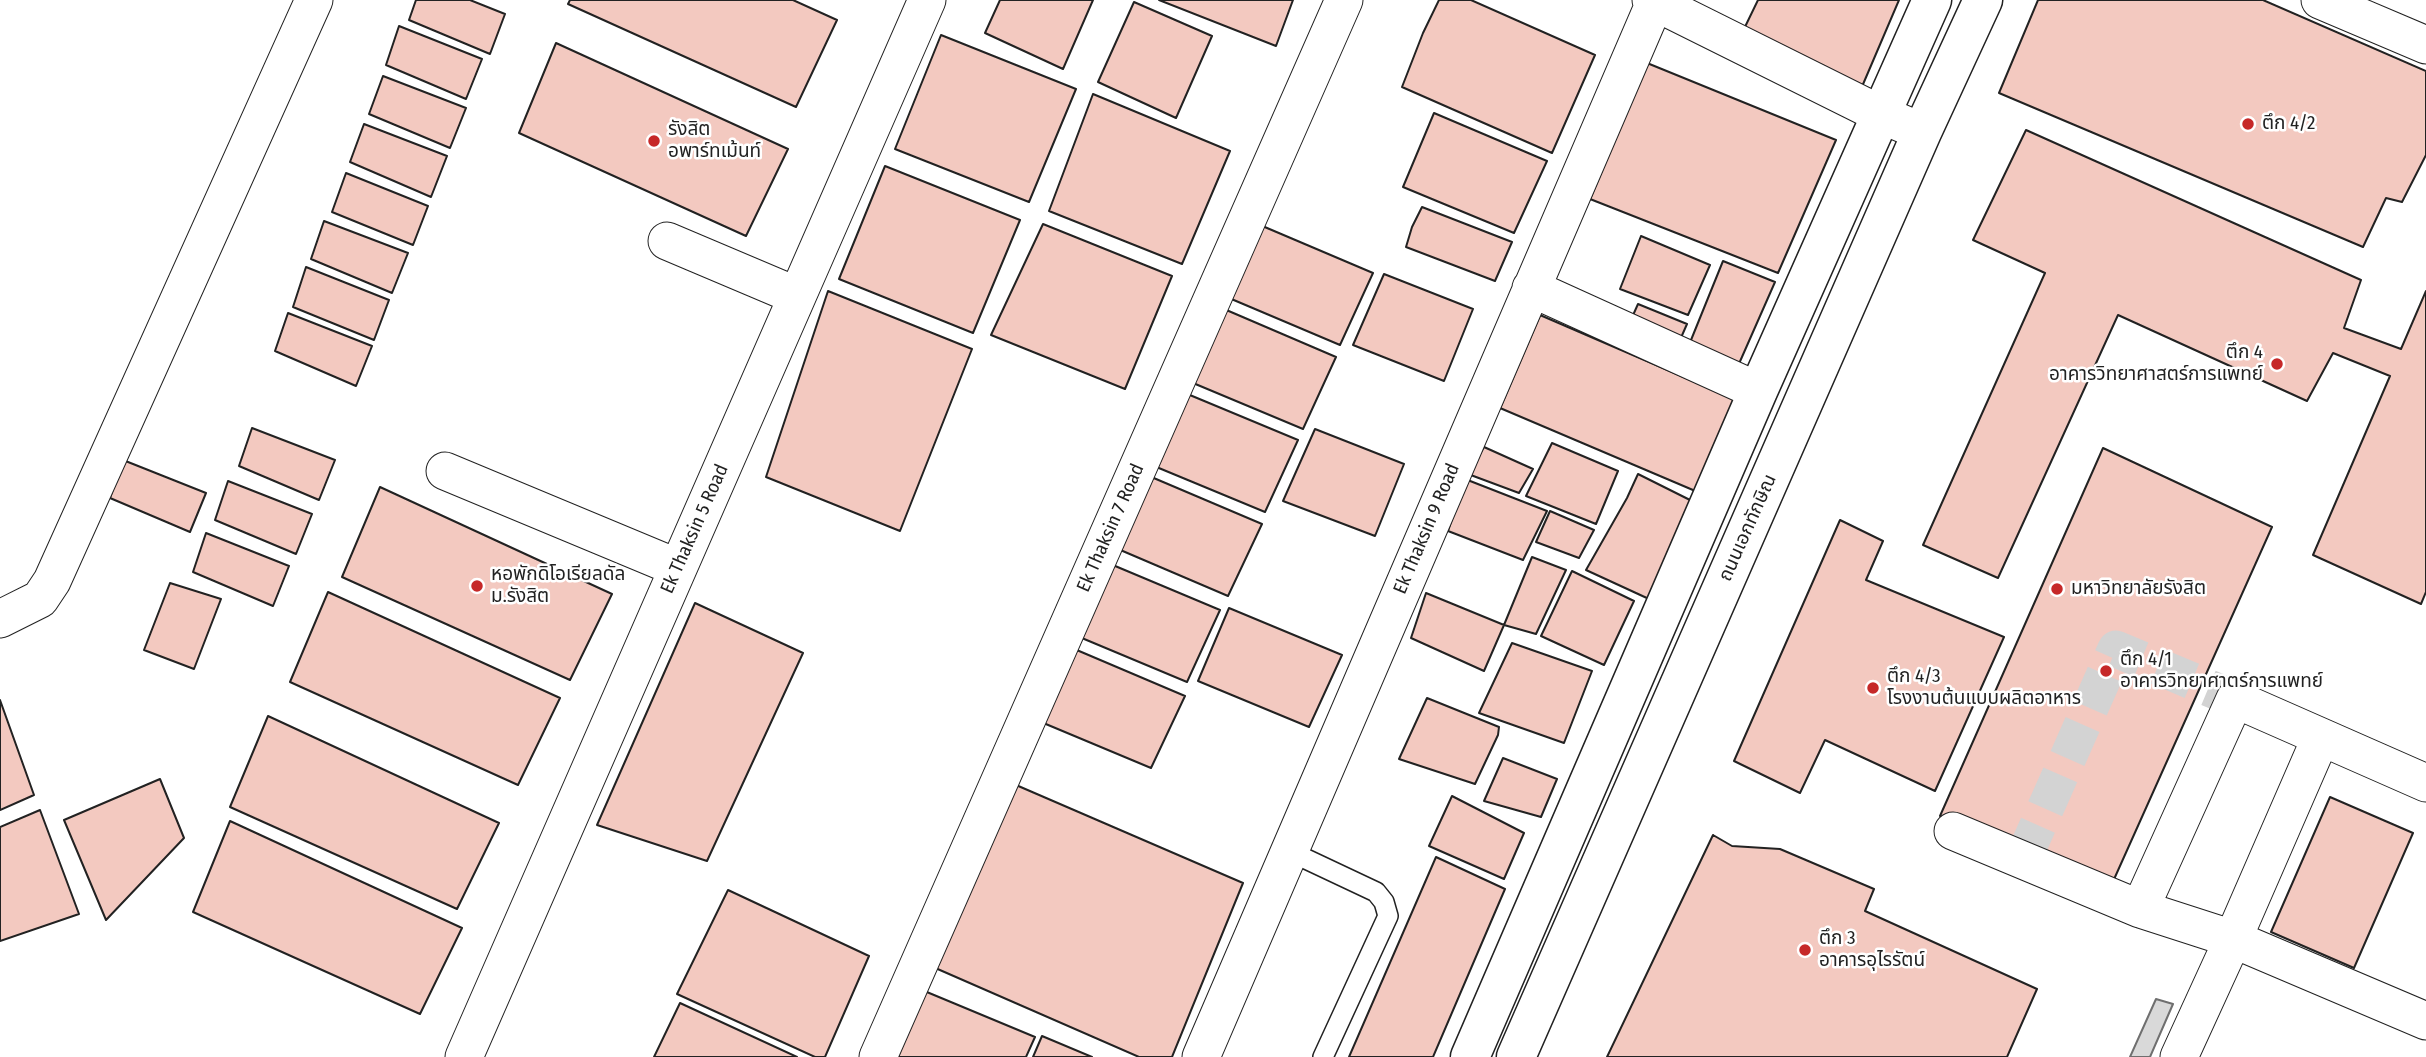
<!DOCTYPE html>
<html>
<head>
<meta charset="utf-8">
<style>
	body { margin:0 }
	canvas { display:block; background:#fff }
</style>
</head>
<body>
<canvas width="2426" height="1057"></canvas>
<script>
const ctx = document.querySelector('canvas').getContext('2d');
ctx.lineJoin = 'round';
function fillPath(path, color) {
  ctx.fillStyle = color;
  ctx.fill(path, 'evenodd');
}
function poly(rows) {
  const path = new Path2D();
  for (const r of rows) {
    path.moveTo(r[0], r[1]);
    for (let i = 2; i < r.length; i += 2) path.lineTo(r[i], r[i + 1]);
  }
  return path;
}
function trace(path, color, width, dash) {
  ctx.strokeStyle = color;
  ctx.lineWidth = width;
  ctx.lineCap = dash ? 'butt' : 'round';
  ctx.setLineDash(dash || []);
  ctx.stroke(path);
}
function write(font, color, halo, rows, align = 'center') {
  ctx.font = font + ' "Fira Sans Condensed","Noto Sans Thai",sans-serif';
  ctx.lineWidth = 5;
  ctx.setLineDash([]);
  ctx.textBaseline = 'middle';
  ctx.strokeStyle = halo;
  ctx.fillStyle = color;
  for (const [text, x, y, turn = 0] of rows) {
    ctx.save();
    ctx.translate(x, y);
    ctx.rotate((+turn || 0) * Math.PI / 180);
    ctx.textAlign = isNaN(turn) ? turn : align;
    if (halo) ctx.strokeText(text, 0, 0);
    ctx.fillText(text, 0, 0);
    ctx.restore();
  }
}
const water = poly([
	[2156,999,2173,1004,2150,1057,2130,1057,2156,999]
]);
fillPath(water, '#d9d9d9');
trace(water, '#6f6f6f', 2);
const building = poly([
	[416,0,470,0,505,14,490,54,409,20,416,0],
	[570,0,793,0,837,20,796,107,568,4,570,0],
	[1000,0,1093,0,1063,69,985,33,1000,0],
	[1159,0,1293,0,1276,46,1159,0],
	[1439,0,1471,0,1595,55,1552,153,1402,87,1423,33,1439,0],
	[1758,0,1899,0,1861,89,1743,31,1758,0],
	[2038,0,2263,0,2426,71,2426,155,2402,202,2386,198,2363,247,1999,93,2038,0],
	[1134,2,1212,36,1176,118,1098,82,1134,2],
	[399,26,482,59,466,99,386,65,399,26],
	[941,35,1076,89,1029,202,895,149,941,35],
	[556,43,788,149,746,236,519,133,556,43],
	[1647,63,1836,140,1778,273,1590,199,1647,63],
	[383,76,466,108,450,148,369,114,383,76],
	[1093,94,1230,151,1182,264,1049,211,1093,94],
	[1434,113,1547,161,1514,233,1403,187,1434,113],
	[364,124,447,156,431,197,350,162,364,124],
	[2026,130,2361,280,2344,328,2401,349,2426,291,2426,592,2421,604,2313,555,2390,376,2333,353,2307,401,2118,315,1998,578,1923,545,2045,273,1973,240,2026,130],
	[885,166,1020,220,973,333,839,279,885,166],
	[346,173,428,206,413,245,332,212,346,173],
	[1422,207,1512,242,1495,281,1406,247,1412,227,1422,207],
	[324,221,408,253,392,293,311,259,324,221],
	[1043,224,1172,276,1125,389,991,335,1043,224],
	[1260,225,1373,273,1340,345,1229,298,1260,225],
	[1641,236,1710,265,1688,315,1620,289,1641,236],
	[1723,261,1775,282,1738,366,1689,345,1723,261],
	[306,267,389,300,374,340,293,307,306,267],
	[1384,274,1473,309,1444,381,1353,345,1384,274],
	[828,291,972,349,900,531,766,477,828,291],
	[1638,304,1687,324,1680,340,1630,322,1638,304],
	[1224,309,1336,357,1303,429,1193,383,1224,309],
	[288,313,372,346,356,386,275,351,288,313],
	[1540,315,1737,400,1700,493,1500,408,1540,315],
	[1185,393,1298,440,1265,512,1154,466,1185,393],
	[252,428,335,460,319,500,239,466,252,428],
	[1315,429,1404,464,1375,536,1283,501,1315,429],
	[1552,443,1618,471,1596,524,1526,496,1552,443],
	[1484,447,1533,469,1519,493,1468,474,1484,447],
	[2103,448,2272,527,2111,886,1940,816,2103,448],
	[123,460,206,493,190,532,110,498,123,460],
	[1638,474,1694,502,1649,599,1586,570,1627,498,1638,474],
	[1149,476,1262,524,1228,596,1118,549,1149,476],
	[1465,479,1547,511,1523,560,1448,531,1465,479],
	[228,481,312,514,296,554,215,520,228,481],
	[380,487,612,594,570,680,342,577,380,487],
	[1550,511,1594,530,1579,558,1536,542,1550,511],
	[1840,520,1883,541,1866,580,2004,637,1935,791,1825,740,1800,793,1734,761,1840,520],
	[206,533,289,566,273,606,193,572,206,533],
	[1532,557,1566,570,1536,634,1504,625,1532,557],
	[1108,563,1220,610,1187,682,1077,636,1108,563],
	[1572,571,1634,601,1604,665,1541,636,1572,571],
	[170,583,221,599,194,669,144,650,170,583],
	[328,592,560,698,518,785,290,682,328,592],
	[1426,593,1504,625,1484,671,1411,638,1426,593],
	[695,603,803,653,707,861,597,825,695,603],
	[1229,608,1342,655,1309,727,1198,681,1229,608],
	[1512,643,1592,671,1564,743,1479,713,1512,643],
	[1072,648,1185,696,1151,768,1041,722,1072,648],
	[1427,698,1499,727,1498,735,1475,784,1399,759,1427,698],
	[0,700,34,795,0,810,0,700],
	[268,716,499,823,457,909,230,807,268,716],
	[1503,758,1557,779,1541,817,1484,801,1503,758],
	[160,779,184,838,106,920,64,820,160,779],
	[1016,785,1243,883,1172,1057,1139,1057,933,967,1016,785],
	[1452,796,1524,833,1504,879,1429,846,1452,796],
	[2330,797,2413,833,2354,968,2271,932,2330,797],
	[40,810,79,914,0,941,0,827,40,810],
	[230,821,462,928,420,1014,193,912,230,821],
	[1713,835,1732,846,1780,849,1874,889,1865,911,2037,989,2007,1057,1607,1057,1713,835],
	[1436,857,1505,889,1433,1057,1349,1057,1436,857],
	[728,890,869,956,825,1057,815,1057,677,994,728,890],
	[922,990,1035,1037,1026,1057,894,1057,922,990],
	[680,1003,797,1057,654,1057,680,1003],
	[1042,1036,1092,1057,1033,1057,1042,1036]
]);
fillPath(building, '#f3c9c0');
trace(building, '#222', 2);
trace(poly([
	[2023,859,2116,649,2235,699]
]), '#d3d3d3', 37, [37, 18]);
const lane = poly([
	[1289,851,1376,892,1384,902,1388,916,1323,1057]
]);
const street = poly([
	[1651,0,1880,114,1922,132],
	[2320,0,2426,45],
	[667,241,797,296],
	[1531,288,1758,391],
	[445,471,678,568],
	[0,619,40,599,52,581,314,0],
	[1953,831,2140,909,2233,939,2321,737],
	[2140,909,2235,699,2426,783],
	[464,1057,927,0],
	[878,1057,1344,0],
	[1201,1057,1655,2],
	[2179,1057,2233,939,2426,1021]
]);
const secondary = poly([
	[1470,1057,1758,391,1932,0],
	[1516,1057,1922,132,1983,0]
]);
trace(lane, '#222', 22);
trace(street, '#222', 39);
trace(secondary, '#222', 41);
trace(lane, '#fff', 19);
trace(street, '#fff', 37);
trace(secondary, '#fff', 38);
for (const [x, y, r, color] of [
	[2248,124,7,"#c62828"],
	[654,141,7,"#c62828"],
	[2277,364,7,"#c62828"],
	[477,586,7,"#c62828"],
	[2057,589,7,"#c62828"],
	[2106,671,7,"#c62828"],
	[1873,688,7,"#c62828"],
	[1805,950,7,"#c62828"]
]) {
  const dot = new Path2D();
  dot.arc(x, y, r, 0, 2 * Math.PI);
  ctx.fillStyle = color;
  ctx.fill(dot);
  trace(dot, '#fff', 2.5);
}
write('19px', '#222', '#fff', [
	["ตึก 4/2",2262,124],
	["รังสิต",668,130],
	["อพาร์ทเม้นท์",668,152],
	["ตึก 4",2263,353,"right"],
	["อาคารวิทยาศาสตร์การแพทย์",2263,375,"right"],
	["หอพักดิโอเรียลดัล",491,575],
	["ม.รังสิต",491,597],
	["มหาวิทยาลัยรังสิต",2071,589],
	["ตึก 4/1",2120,660],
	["อาคารวิทยาศาตร์การแพทย์",2120,682],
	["ตึก 4/3",1887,677],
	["โรงงานต้นแบบผลิตอาหาร",1887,699],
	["ตึก 3",1819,939],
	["อาคารอุไรรัตน์",1819,961]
], 'left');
write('19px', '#222', '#fff', [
	["Ek Thaksin 7 Road",1111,528,-66],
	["ถนนเอกทักษิณ",1748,528,-66],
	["Ek Thaksin 5 Road",695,529,-66],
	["Ek Thaksin 9 Road",1427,529,-67]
]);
</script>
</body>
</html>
